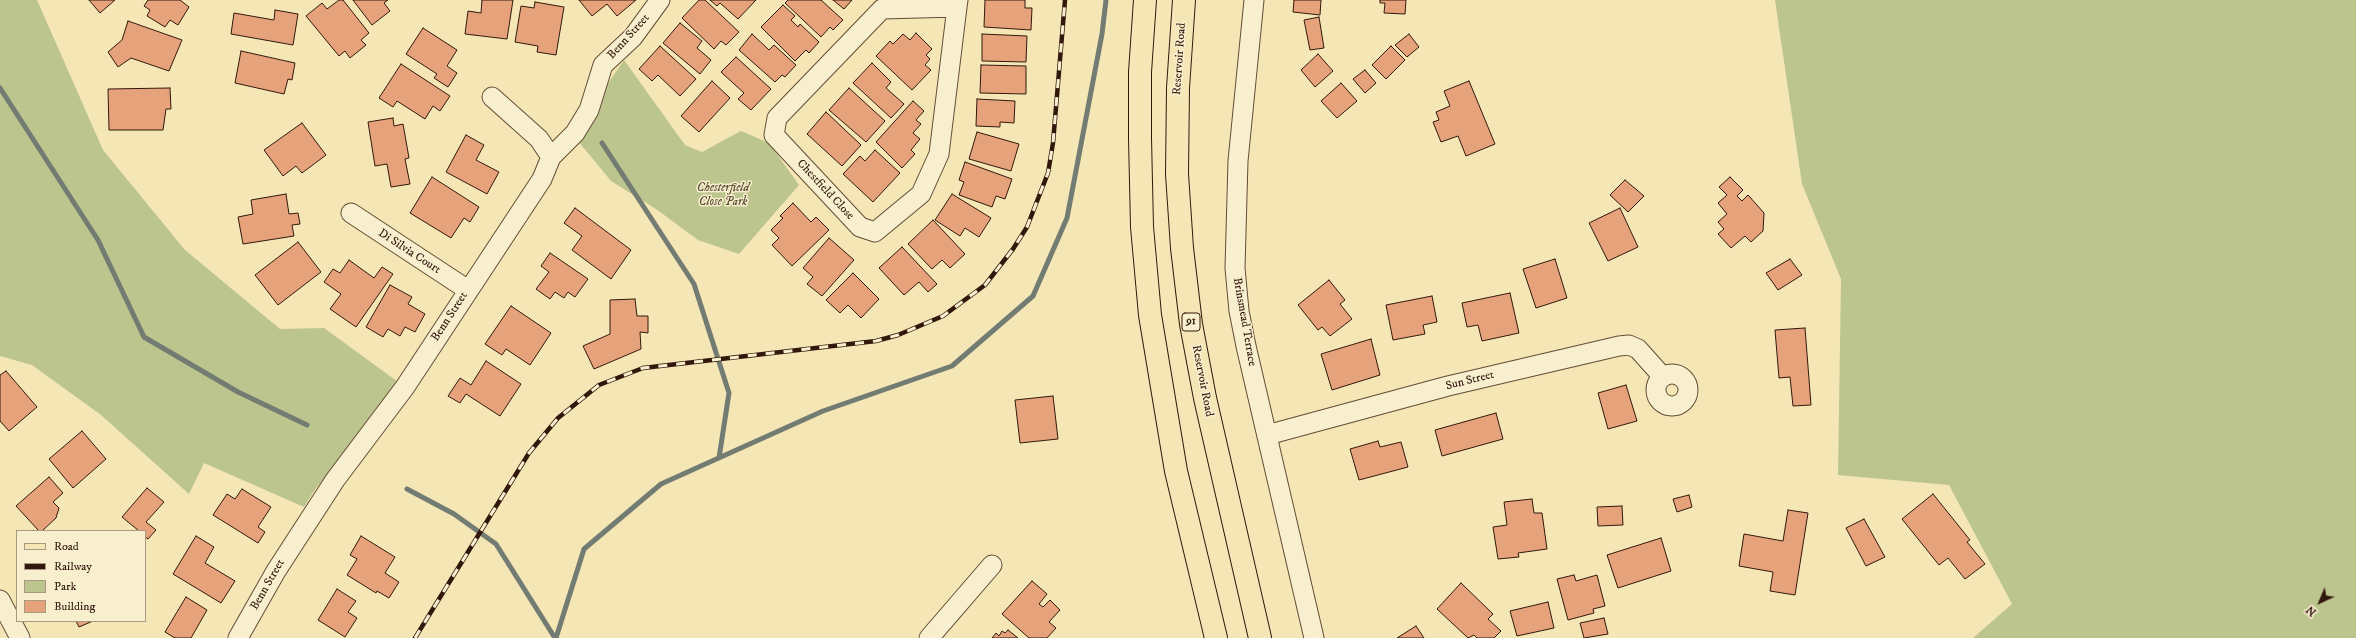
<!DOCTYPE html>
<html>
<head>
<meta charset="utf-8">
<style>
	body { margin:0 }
	#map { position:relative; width:2356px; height:638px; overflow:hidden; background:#f5e6b5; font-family:"IM FELL DW Pica",serif }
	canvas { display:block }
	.legend { position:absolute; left:16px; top:530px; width:130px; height:92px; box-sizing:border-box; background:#f8efcf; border:1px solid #a99981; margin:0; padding:5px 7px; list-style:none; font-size:12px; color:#32180c }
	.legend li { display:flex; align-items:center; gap:8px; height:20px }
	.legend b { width:20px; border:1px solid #a99981 }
	.north { position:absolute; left:2300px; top:582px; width:40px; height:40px; -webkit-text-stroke:3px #f8efcf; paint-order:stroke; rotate:224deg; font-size:11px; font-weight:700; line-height:16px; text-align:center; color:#32180c }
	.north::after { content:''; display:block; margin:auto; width:14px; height:18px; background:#32180c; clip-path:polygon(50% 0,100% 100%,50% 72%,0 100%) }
</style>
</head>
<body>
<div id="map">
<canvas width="2356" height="638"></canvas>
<ul class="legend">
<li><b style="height:5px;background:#f5e6b5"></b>Road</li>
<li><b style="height:5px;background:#32180c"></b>Railway</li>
<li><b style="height:11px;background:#bcc58d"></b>Park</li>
<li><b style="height:11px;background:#e5a27b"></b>Building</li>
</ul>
<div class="north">N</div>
</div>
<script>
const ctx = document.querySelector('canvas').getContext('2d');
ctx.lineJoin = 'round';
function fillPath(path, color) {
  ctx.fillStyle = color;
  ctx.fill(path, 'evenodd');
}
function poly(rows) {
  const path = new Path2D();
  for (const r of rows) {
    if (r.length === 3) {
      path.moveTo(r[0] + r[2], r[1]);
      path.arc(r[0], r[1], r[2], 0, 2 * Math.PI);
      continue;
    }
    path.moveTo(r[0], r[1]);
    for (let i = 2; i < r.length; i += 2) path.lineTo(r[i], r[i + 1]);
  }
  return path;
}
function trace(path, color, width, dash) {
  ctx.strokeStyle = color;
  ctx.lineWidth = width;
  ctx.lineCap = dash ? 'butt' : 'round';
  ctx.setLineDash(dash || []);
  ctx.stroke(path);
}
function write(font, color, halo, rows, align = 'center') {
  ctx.font = font + ' "IM FELL DW Pica",serif';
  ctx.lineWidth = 3;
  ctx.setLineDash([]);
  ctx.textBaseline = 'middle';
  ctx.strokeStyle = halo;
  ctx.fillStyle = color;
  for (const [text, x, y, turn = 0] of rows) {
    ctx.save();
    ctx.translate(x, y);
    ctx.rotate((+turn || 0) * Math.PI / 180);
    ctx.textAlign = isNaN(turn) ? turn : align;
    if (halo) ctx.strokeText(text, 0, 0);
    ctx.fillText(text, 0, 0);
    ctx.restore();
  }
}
fillPath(poly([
	[0,0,37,0,103,150,185,250,280,329,324,328,405,387,316,488,304,507,204,463,189,494,101,415,32,365,0,356],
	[1775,0,2356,0,2356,638,1973,638,2012,604,1949,485,1838,475,1841,279,1802,184],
	[624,60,685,145,702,152,741,131,769,143,799,185,739,254,698,240,656,209,611,181,578,141,598,98]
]), '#bcc58d');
trace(poly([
	[0,88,98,240,144,337,238,392,307,425],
	[602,143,694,284,729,393,719,458],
	[407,489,454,514,496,544,555,638],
	[556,638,584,549,661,484,823,411,952,366,1033,296,1067,218,1102,34,1106,0]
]), '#737c72', 5);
const building = poly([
	[89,0,115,0,100,13,89,0],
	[148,0,180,0,189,7,178,25,170,20,165,27,147,16,150,10,144,6,148,0],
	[339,0,343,0,369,33,361,40,366,45,350,58,345,51,339,56,306,16,322,3,327,9,339,0],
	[353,0,388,0,384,3,390,11,372,25,353,0],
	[482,0,513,0,507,39,465,34,468,11,481,13,482,0],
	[579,0,636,0,617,16,607,4,592,16,579,0],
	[699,0,705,0,739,32,726,45,721,41,714,49,682,18,699,0],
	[710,0,756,0,738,19,720,3,717,6,710,0],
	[788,0,821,0,843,20,833,30,830,27,821,37,785,3,788,0],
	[833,0,852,0,844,9,833,0],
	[985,0,1025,0,1025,8,1032,8,1031,30,984,27,985,0],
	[1294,0,1321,0,1320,15,1293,12,1294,0],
	[1380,0,1406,0,1405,14,1384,13,1385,3,1380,3,1380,0],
	[535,2,564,7,556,55,537,52,538,46,515,42,521,6,534,8,535,2],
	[783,5,795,16,791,20,798,27,800,24,819,42,809,53,806,50,795,61,761,27,783,5],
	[275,10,298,14,293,45,231,34,234,13,274,20,275,10],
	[1319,17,1324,48,1310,50,1304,20,1319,17],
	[128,21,182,40,169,71,131,58,118,67,108,52,122,40,128,21],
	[680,23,702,41,697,48,711,60,700,74,663,43,680,23],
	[423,28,457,50,447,66,457,73,448,87,434,78,437,74,406,54,423,28],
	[916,33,932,49,926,55,930,59,925,65,931,70,912,90,876,56,890,41,893,44,903,34,910,40,916,33],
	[752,34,769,50,774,45,796,65,785,77,782,75,775,82,739,50,752,34],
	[982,34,1027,36,1026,62,982,61,982,34],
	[1409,34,1419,47,1407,57,1395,45,1409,34],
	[660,46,696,79,680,96,658,75,652,81,639,69,660,46],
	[1391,46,1405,60,1386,79,1372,65,1391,46],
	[241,51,295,63,292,80,288,79,284,94,235,83,241,51],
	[1318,54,1333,71,1315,87,1301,70,1318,54],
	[736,57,771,89,751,110,738,99,744,93,721,72,736,57],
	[872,63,891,82,886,88,904,104,891,118,853,83,872,63],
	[401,64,450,96,440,111,433,106,425,119,397,101,393,107,379,98,401,64],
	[981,65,1026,66,1026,94,980,93,981,65],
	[1365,70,1376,83,1365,93,1353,79,1365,70],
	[712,81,730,98,699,132,681,116,712,81],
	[1469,81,1495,144,1466,156,1458,136,1441,142,1433,122,1439,120,1436,112,1450,106,1444,91,1469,81],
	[1341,83,1357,101,1337,118,1321,101,1341,83],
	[170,88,171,109,166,109,163,130,109,130,108,89,170,88],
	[849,88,885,121,866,142,829,110,849,88],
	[977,99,1015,101,1014,123,1000,122,1000,127,976,126,977,99],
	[913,101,924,111,916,120,921,124,913,133,920,139,911,150,915,154,902,168,876,142,913,101],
	[826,112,861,145,842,166,807,134,826,112],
	[393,118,394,126,403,124,409,158,405,159,410,184,391,187,387,164,375,166,368,122,393,118],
	[302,123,326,155,302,173,296,166,283,176,264,150,302,123],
	[977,132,1019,144,1011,171,969,159,977,132],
	[466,135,484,145,476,160,499,172,487,194,446,172,466,135],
	[875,150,900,173,873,202,843,174,860,156,865,161,875,150],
	[965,162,1012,179,1005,199,996,196,992,207,959,195,964,182,959,180,965,162],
	[432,177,479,207,470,222,464,218,451,238,410,213,432,177],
	[1730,177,1743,190,1737,196,1742,201,1748,195,1764,213,1763,231,1751,242,1745,236,1731,248,1718,234,1724,229,1718,222,1727,214,1718,203,1727,195,1719,187,1730,177],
	[1625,180,1644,196,1628,212,1610,195,1625,180],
	[286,194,289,214,298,213,300,224,292,225,294,236,243,244,238,217,253,214,251,200,286,194],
	[952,194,991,218,979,237,965,228,960,236,935,220,952,194],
	[793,203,811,222,816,217,829,230,792,266,772,245,779,238,771,230,783,218,780,216,793,203],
	[575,208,631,250,611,279,572,250,582,236,564,223,575,208],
	[1620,208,1638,247,1608,261,1589,223,1620,208],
	[933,220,965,254,950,268,942,260,932,269,908,244,933,220],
	[829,238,854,260,822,296,807,284,813,277,803,268,829,238],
	[298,242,321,272,278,305,255,275,298,242],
	[902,247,937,284,928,292,919,282,904,295,879,268,902,247],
	[550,253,588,279,575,297,568,292,564,298,555,292,550,299,536,289,549,272,541,266,550,253],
	[1555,259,1567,298,1536,308,1523,269,1555,259],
	[1790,259,1802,275,1778,290,1766,273,1790,259],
	[349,260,374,278,382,267,393,274,356,327,330,309,341,294,324,282,333,269,340,273,349,260],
	[853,273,879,299,861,318,848,305,840,313,826,300,853,273],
	[1329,280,1345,300,1340,304,1352,319,1330,336,1322,327,1318,330,1298,305,1329,280],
	[390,285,412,297,408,304,425,314,415,332,405,327,400,336,388,329,383,337,366,327,390,285],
	[1510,293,1519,333,1482,341,1478,325,1467,327,1462,303,1510,293],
	[1432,296,1437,322,1423,325,1425,334,1393,340,1386,305,1432,296],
	[635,299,637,316,648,316,648,333,640,332,641,349,594,369,583,346,610,334,610,300,635,299],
	[511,306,551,333,530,365,506,349,502,355,485,344,511,306],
	[1805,328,1811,405,1793,406,1790,377,1779,378,1775,330,1805,328],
	[1371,339,1380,375,1332,390,1321,354,1371,339],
	[486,361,521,384,500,416,466,394,460,403,448,396,460,378,471,385,486,361],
	[6,371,37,407,9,431,0,421,0,375,6,371],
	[1626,385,1637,421,1608,429,1598,393,1626,385],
	[1053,396,1058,439,1020,443,1015,400,1053,396],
	[1496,413,1503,439,1442,456,1435,430,1496,413],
	[82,431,106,459,73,488,49,459,82,431],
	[1378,441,1380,447,1401,442,1408,467,1359,480,1350,449,1378,441],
	[49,477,63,493,53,502,59,508,56,518,42,531,39,531,16,506,49,477],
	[147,488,164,502,146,522,156,530,148,539,145,537,145,531,139,531,122,517,147,488],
	[242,489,271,507,258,527,265,532,258,543,213,515,227,494,235,499,242,489],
	[1933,494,1970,540,1967,542,1985,564,1965,579,1948,558,1939,565,1902,519,1933,494],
	[1689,495,1692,507,1677,512,1673,499,1689,495],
	[1532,499,1534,513,1542,513,1547,549,1518,553,1519,557,1498,559,1493,527,1507,525,1504,502,1532,499],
	[1622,506,1623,525,1598,526,1597,507,1622,506],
	[1788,510,1808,513,1795,595,1770,591,1773,572,1739,566,1744,534,1783,541,1788,510],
	[1864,519,1885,557,1866,566,1846,528,1864,519],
	[196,536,214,547,205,563,235,581,221,603,173,574,196,536],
	[361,536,395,557,385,573,399,582,389,598,377,591,376,593,347,575,357,559,350,555,361,536],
	[1661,538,1671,571,1618,588,1607,555,1661,538],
	[1574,575,1576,581,1597,575,1605,606,1593,609,1594,613,1568,620,1557,579,1574,575],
	[1032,581,1047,594,1039,604,1043,607,1050,600,1060,610,1049,622,1056,628,1047,638,1029,638,1002,614,1032,581],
	[1461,583,1493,614,1488,619,1501,631,1494,638,1477,638,1474,635,1468,638,1437,609,1461,583],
	[337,589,356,601,348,612,357,618,345,637,318,620,337,589],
	[186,597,207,610,191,638,175,638,165,632,186,597],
	[1548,602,1554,628,1517,636,1510,611,1548,602],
	[1604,618,1608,634,1584,638,1580,623,1604,618],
	[76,621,93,621,79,627,76,621],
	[1416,626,1424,638,1397,638,1416,626],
	[1008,630,1018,638,992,638,996,633,999,636,1002,631,1005,633,1008,630]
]);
fillPath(building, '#e5a27b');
trace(building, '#32180c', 1);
const minor = poly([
	[1254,0,1238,161,1235,268,1239,311,1246,346,1314,638],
	[957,7,882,9,777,118,774,135,860,227,875,232,921,194,939,154,957,7,958,0],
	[492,97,539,139,551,157],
	[351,213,468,290],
	[1672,390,16],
	[1267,435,1448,386,1619,346,1629,345,1638,349,1663,377],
	[0,600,20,638],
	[238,638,276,571,335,480,405,387,542,179,551,157,575,133,589,110,603,65,633,37,660,0],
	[929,638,992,565]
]);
const major = poly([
	[1145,0,1140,72,1140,138,1142,227,1150,315,1176,471,1216,638],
	[1184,0,1178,88,1177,174,1182,248,1191,324,1205,398,1260,638]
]);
trace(minor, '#634c36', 21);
trace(major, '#32180c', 24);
trace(minor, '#f8efcf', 19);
trace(major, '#f5e6b5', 22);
const rail = poly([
	[415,638,529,453,558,418,599,385,643,368,876,341,898,335,943,316,985,285,1013,249,1027,227,1048,173,1053,143,1065,0]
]);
trace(rail, '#32180c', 4.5);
trace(rail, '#f8efcf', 3, [9]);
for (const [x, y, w] of [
	[1191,322,18]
]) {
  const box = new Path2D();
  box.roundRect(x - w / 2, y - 9, w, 18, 3);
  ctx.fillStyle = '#f8efcf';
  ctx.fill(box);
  trace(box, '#32180c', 1);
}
write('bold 11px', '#32180c', null, [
	["91",1191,322]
]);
write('12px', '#32180c', '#f8efcf', [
	["Benn Street",629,37,-48],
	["Reservoir Road",1180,59,-86],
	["Chestfield Close",825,190,47],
	["Di Silvia Court",409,252,33],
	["Benn Street",450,317,-57],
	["Brinsmead Terrace",1244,322,80],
	["Reservoir Road",1202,381,79],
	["Sun Street",1470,381,-14],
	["Benn Street",268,585,-60]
]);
write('italic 12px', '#5b4c33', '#f8efcf', [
	["Chesterfield",723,189],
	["Close Park",723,203]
]);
</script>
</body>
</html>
